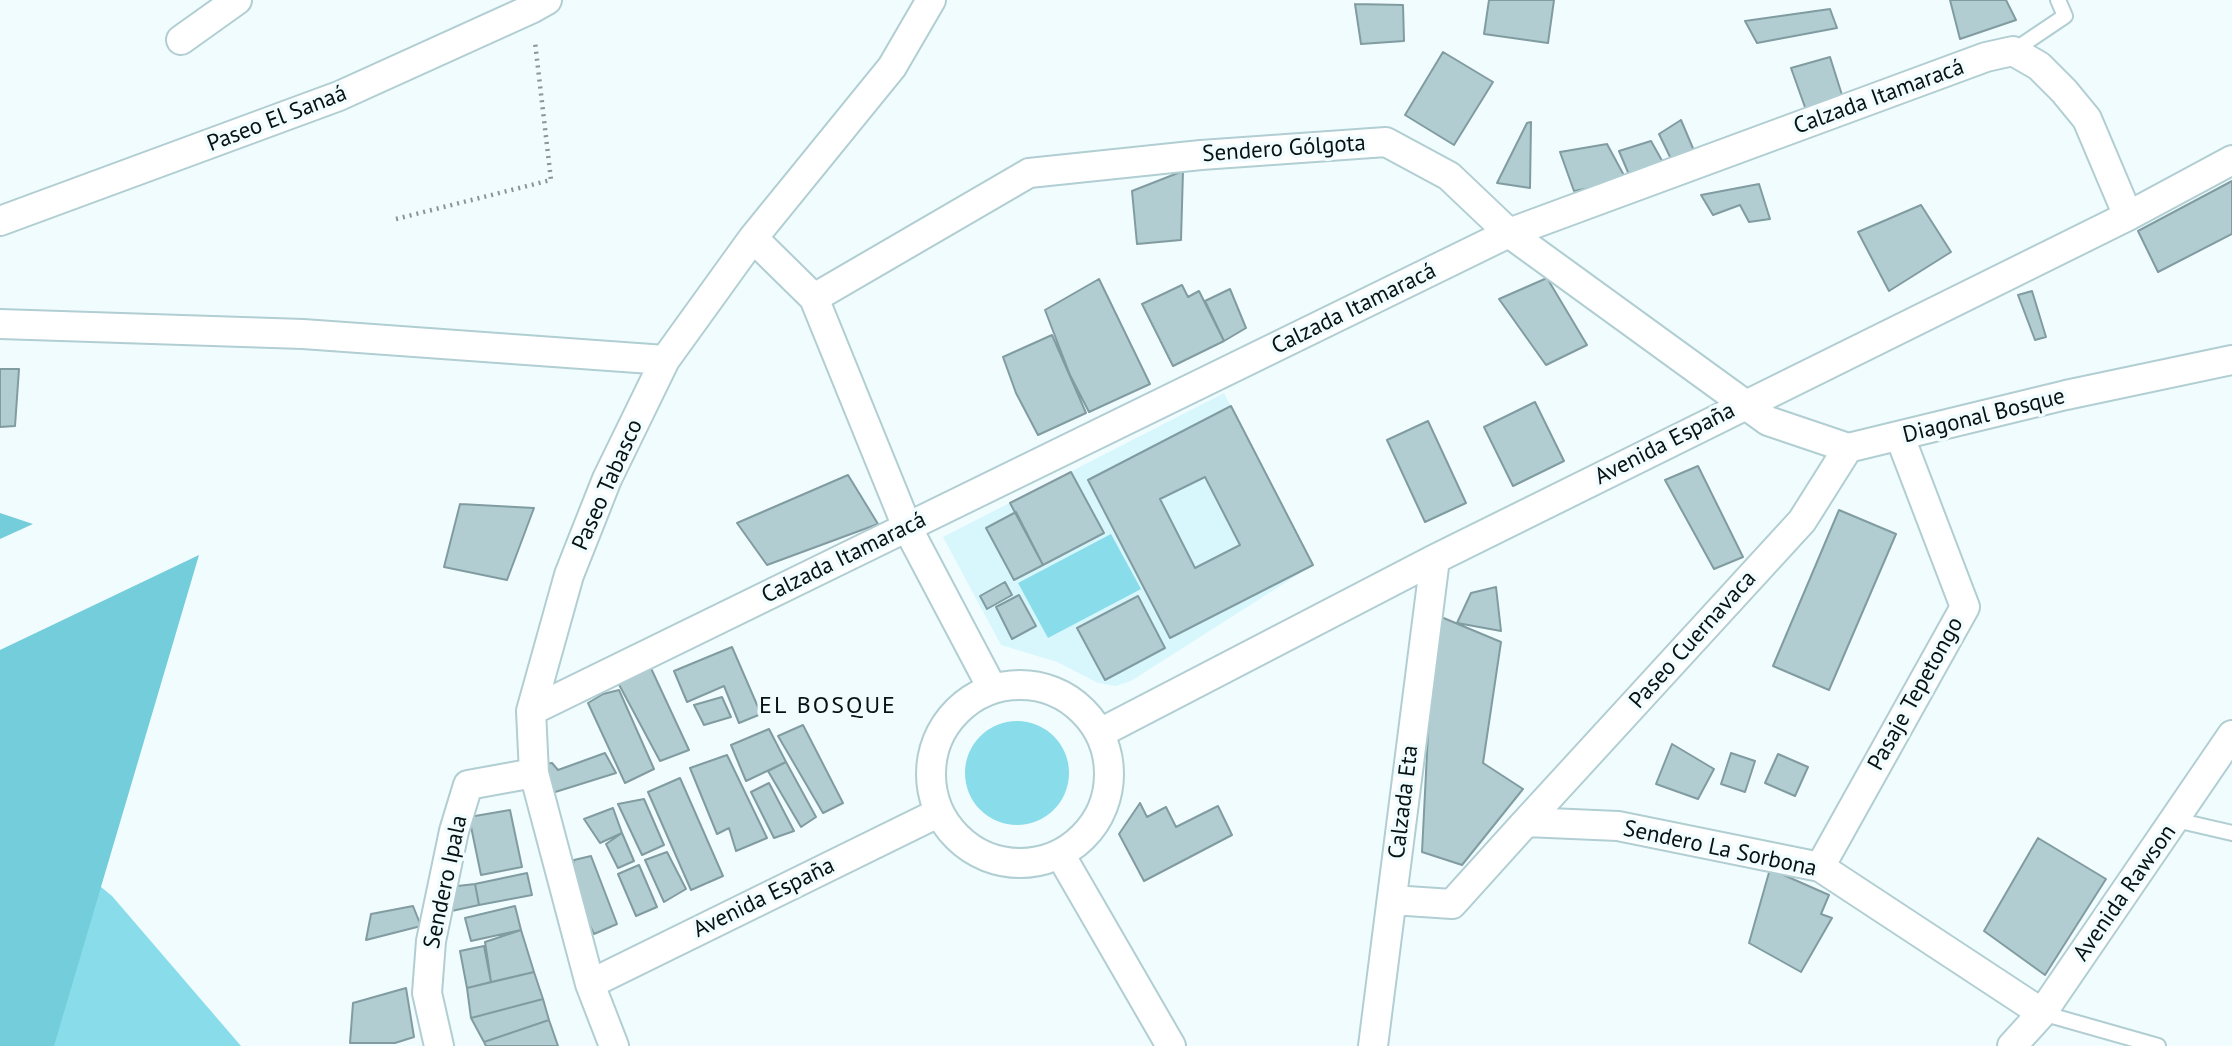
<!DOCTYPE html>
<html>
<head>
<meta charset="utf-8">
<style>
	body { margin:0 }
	canvas { display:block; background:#f1fcfe }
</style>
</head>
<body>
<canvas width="2232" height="1046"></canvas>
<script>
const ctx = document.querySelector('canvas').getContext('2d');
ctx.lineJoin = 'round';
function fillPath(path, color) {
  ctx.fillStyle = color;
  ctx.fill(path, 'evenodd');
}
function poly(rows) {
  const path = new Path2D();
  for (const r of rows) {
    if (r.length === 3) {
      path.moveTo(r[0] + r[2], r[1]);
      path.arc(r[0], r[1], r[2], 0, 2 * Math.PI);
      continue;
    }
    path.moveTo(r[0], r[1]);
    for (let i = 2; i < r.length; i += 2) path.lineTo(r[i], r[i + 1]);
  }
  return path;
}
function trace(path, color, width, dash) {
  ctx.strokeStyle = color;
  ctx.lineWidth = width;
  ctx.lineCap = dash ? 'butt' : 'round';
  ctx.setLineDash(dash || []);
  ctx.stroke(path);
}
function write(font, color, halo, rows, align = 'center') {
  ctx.font = font + ' "PT Sans",sans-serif';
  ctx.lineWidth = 7;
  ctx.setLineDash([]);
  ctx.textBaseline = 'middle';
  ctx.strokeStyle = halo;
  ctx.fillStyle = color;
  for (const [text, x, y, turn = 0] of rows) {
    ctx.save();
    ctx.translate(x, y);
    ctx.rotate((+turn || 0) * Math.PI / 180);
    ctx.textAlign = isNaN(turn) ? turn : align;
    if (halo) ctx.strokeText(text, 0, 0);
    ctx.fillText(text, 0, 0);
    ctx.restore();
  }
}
fillPath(poly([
	[1224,393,1313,565,1131,681,1116,686,1098,683,1057,662,1001,645,943,537]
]), '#d8f7fd');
fillPath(poly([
	[1111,534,1141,589,1048,638,1018,583],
	[1017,773,52],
	[0,804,112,896,241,1046,0,1046]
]), '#89dcea');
fillPath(poly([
	[0,513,33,524,0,539],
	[199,555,54,1046,0,1046,0,650]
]), '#74cddb');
const building = poly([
	[1489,0,1554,0,1548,43,1484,34,1489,0],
	[1950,0,2006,0,2016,20,1960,39,1950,0],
	[1355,4,1403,5,1404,41,1361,44,1355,4],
	[1830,9,1837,28,1757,43,1745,21,1830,9],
	[1443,52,1493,82,1454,145,1405,115,1443,52],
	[1830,57,1842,95,1806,110,1791,68,1830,57],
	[1681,120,1695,153,1672,161,1659,134,1681,120],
	[1531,122,1530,188,1497,183,1527,123,1531,122],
	[1651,141,1665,166,1630,177,1619,151,1651,141],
	[1607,144,1627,181,1574,191,1560,152,1607,144],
	[1183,171,1181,240,1137,244,1132,191,1183,171],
	[2232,181,2232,234,2158,272,2138,231,2232,181],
	[1759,184,1770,219,1749,222,1740,205,1713,215,1701,195,1759,184],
	[1921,205,1951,252,1889,291,1858,232,1921,205],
	[1547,278,1587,345,1546,365,1499,299,1547,278],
	[1099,279,1150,384,1089,412,1070,375,1045,310,1099,279],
	[1182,285,1188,297,1199,291,1224,341,1173,366,1142,304,1182,285],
	[1230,289,1246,328,1224,341,1205,301,1230,289],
	[2032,291,2046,337,2035,340,2018,295,2032,291],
	[1052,335,1086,413,1038,435,1016,393,1003,357,1052,335],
	[0,369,19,369,15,426,0,427,0,369],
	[1535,402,1564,461,1513,486,1484,427,1535,402],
	[1231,406,1313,565,1170,638,1088,480,1231,406],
	[1205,477,1240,545,1195,568,1160,499,1205,477],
	[1428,421,1466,503,1425,522,1387,440,1428,421],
	[1698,466,1743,557,1714,569,1665,480,1698,466],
	[1071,472,1104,533,1043,565,1010,503,1071,472],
	[848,475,878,524,767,565,737,523,848,475],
	[460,504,534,508,507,580,444,567,460,504],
	[1839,510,1896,534,1829,690,1773,666,1839,510],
	[1016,512,1043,565,1014,580,986,528,1016,512],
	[1005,582,1012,595,987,609,980,596,1005,582],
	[1496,587,1501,631,1457,623,1471,593,1496,587],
	[1019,595,1036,626,1012,639,996,607,1019,595],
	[1138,596,1165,648,1105,680,1077,628,1138,596],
	[1434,614,1501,642,1483,763,1523,789,1462,865,1422,852,1434,614],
	[732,647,761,714,739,723,724,686,687,702,674,671,732,647],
	[649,664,689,750,660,761,616,679,649,664],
	[619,690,654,769,625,783,588,703,603,694,619,690],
	[722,697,731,717,704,725,694,705,722,697],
	[803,725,843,803,823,813,778,736,803,725],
	[769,729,786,762,746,781,731,745,769,729],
	[1672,744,1714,769,1698,799,1656,784,1672,744],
	[605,753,616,773,552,793,542,764,552,763,558,770,605,753],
	[1731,753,1755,761,1745,792,1721,784,1731,753],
	[1778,754,1808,767,1795,796,1765,783,1778,754],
	[727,755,767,838,736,851,729,828,717,834,690,768,727,755],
	[786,762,816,817,801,827,768,771,786,762],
	[680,778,723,876,691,890,648,792,680,778],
	[769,783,794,831,774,838,751,792,769,783],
	[644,799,664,845,642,855,618,804,644,799],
	[1140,803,1147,817,1166,807,1176,827,1218,806,1232,835,1144,881,1119,834,1140,803],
	[613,808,622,833,600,843,584,819,613,808],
	[510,810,522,867,481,875,469,817,510,810],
	[622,833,634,861,618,868,606,844,622,833],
	[2038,838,2106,879,2045,975,1984,931,2038,838],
	[667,852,686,889,664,902,645,860,667,852],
	[591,856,617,924,594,934,569,882,574,860,591,856],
	[639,865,657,907,636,916,618,874,639,865],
	[1770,869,1829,895,1821,914,1832,918,1801,972,1749,943,1770,869],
	[527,873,532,895,479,905,475,884,527,873],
	[475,884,479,905,447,912,449,887,475,884],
	[413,906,421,926,366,940,371,914,413,906],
	[515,906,521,930,471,941,465,918,515,906],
	[521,930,534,972,491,982,485,942,521,930],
	[484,946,491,982,467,988,460,951,484,946],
	[534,972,543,999,471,1018,467,988,534,972],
	[406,988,414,1037,395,1043,350,1043,353,1003,406,988],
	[543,999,549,1020,484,1042,471,1018,543,999],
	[549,1020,558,1046,486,1046,484,1042,549,1020]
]);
fillPath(building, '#b1cdd2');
trace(building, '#819ca1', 2);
const lane = poly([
	[2013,51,2065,16,2058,0],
	[2176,820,2232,833],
	[2042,1013,2158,1046]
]);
const street = poly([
	[181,40,237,0],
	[0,221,339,96,531,9,547,0],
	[753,238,814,298,907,527,992,688],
	[814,298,1029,173,1201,155,1386,142,1449,176,1509,233,1768,421,1848,448,2066,395,2232,360],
	[0,324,303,334,665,360],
	[1020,774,89],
	[531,711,1509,233,1986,57,2013,51,2039,66,2064,91,2087,119,2128,216],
	[1100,733,1435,559,2128,216,2232,160],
	[1526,822,1802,521,1848,448],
	[1060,854,1171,1046],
	[1820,867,1965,607,1900,437],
	[1392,900,1452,904,1526,822,1618,826,1820,867,2042,1013],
	[590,984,938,813],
	[439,1046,427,993,431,941,454,831,468,785,534,773],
	[614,1046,590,984,534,773,531,711,569,575,607,479,665,360,753,238,892,67,931,0],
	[1373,1046,1435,559],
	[2012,1046,2042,1013,2232,735]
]);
trace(lane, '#b1ced3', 18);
trace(street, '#b1ced3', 32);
trace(poly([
	[396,219,551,180,535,42]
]), '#8a9596', 4.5, [2, 5]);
trace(lane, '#fff', 14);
trace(street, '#fff', 28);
write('23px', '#071213', '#f1fcfe', [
	["Calzada Itamaracá",1879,97,-20],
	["Paseo El Sanaá",277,119,-21],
	["Sendero Gólgota",1284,149,-4],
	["Calzada Itamaracá",1354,309,-26],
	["Diagonal Bosque",1984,416,-14],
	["Avenida España",1665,444,-27],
	["Paseo Tabasco",608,485,-66],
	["Calzada Itamaracá",844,558,-26],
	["Paseo Cuernavaca",1693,640,-48],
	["Pasaje Tepetongo",1916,694,-61],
	["Calzada Eta",1404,802,-83],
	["Sendero La Sorbona",1720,849,12],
	["Sendero Ipala",446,882,-78],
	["Avenida Rawson",2125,893,-55],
	["Avenida España",764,898,-26]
]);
ctx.letterSpacing = '2px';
write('24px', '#071213', '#f1fcfe', [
	["EL BOSQUE",828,706]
]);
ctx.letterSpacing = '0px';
</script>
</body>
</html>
